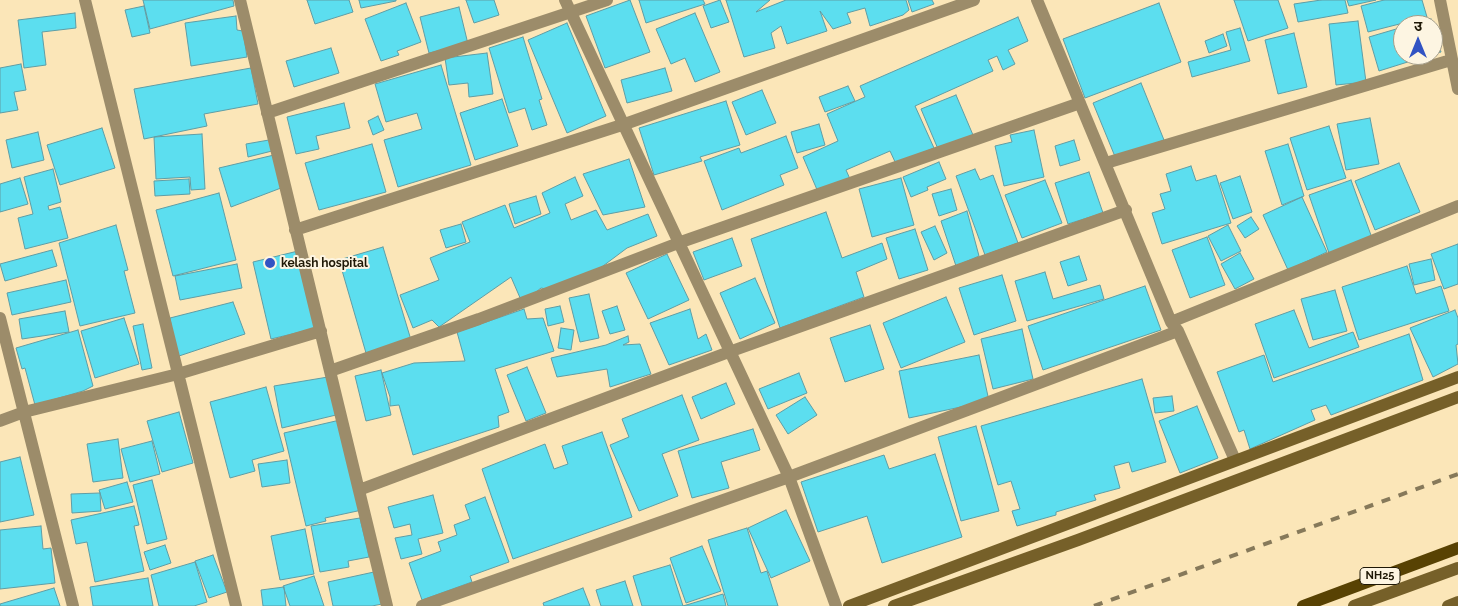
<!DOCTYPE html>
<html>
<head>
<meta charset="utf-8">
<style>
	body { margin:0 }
	#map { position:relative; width:1458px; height:606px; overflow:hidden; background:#fbe6b8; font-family:Raleway,"Noto Sans Devanagari",sans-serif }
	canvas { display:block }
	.north { position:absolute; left:1393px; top:15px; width:50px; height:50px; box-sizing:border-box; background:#fdf5e2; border:1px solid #a49d8a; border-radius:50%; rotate:0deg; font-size:14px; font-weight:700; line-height:20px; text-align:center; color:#1f1806 }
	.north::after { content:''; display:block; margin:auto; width:18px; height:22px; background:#3253c3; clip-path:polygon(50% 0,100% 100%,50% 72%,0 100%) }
</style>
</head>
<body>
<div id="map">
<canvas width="1458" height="606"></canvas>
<div class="north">उ</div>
</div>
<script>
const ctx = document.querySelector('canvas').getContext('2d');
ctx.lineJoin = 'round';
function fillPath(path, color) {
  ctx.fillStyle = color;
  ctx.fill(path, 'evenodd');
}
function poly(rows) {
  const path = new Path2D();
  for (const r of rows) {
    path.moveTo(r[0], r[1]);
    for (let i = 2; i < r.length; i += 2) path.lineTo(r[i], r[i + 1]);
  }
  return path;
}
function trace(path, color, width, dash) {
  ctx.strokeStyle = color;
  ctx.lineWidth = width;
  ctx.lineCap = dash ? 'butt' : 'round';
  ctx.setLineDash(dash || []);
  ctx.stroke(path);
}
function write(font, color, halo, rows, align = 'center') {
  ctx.font = font + ' Raleway,sans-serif';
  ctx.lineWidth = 4;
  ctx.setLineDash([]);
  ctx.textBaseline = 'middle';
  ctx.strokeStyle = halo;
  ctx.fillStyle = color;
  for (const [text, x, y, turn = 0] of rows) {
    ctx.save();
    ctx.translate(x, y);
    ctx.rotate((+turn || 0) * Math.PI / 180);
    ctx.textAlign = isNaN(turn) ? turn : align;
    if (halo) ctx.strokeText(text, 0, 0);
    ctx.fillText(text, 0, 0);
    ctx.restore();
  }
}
const building = poly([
	[143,0,233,0,234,6,150,29,143,0],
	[307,0,349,0,353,12,315,24,307,0],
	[359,0,396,0,396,1,361,8,359,0],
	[466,0,494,0,499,15,474,23,466,0],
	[630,0,650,52,605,68,586,16,630,0],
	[639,0,703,0,705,4,646,23,639,0],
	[720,0,729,22,711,28,703,6,720,0],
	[726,0,770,0,756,12,786,0,906,0,909,10,903,15,870,26,865,8,847,13,851,23,833,29,820,11,827,31,787,44,781,26,771,33,775,48,744,57,726,0],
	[908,0,932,0,934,4,912,12,908,0],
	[1234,0,1278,0,1288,28,1248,41,1234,0],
	[1321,0,1345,0,1348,13,1298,22,1294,4,1321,0],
	[1347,0,1376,0,1349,6,1347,0],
	[1384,0,1422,0,1427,17,1368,32,1361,6,1384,0],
	[406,3,421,42,397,51,399,55,381,61,365,19,406,3],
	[1159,3,1181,62,1085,98,1063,39,1159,3],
	[144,6,150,33,132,37,125,10,144,6],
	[459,7,468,44,429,53,420,17,459,7],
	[75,13,76,28,42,32,46,65,24,68,18,20,75,13],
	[695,13,720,72,695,82,685,58,671,64,656,29,695,13],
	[236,16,237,30,243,31,247,57,191,66,185,23,236,16],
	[1018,17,1028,41,1008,50,1015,64,1003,70,997,56,988,60,993,71,915,106,934,148,896,164,890,151,846,170,850,179,818,192,803,157,838,141,827,114,865,97,860,86,1018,17],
	[1431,19,1441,52,1433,54,1433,25,1410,25,1431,19],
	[1358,21,1366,82,1336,85,1329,24,1358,21],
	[567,23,606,116,567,133,528,40,567,23],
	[1403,27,1403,55,1430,55,1379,71,1369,37,1403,27],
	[1240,28,1250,61,1192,77,1188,62,1231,50,1226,32,1240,28],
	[1294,33,1307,87,1278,94,1265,40,1294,33],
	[1223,34,1227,46,1209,53,1205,41,1223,34],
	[523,37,542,99,539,100,547,125,532,130,525,108,509,113,489,48,523,37],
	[331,48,339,73,294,87,286,61,331,48],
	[487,53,493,94,469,97,468,83,449,85,445,58,487,53],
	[21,64,26,90,14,92,18,110,0,113,0,68,21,64],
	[441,65,471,165,398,187,384,140,422,129,417,113,386,122,375,84,441,65],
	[251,68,258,104,204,114,207,126,144,139,134,89,251,68],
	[665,68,672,91,627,103,621,80,665,68],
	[1141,83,1164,140,1116,159,1093,103,1141,83],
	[848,86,855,101,825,112,819,97,848,86],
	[762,90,776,123,746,135,732,102,762,90],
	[956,95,973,135,938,149,921,109,956,95],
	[502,99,518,146,475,160,460,113,502,99],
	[726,101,740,145,700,157,702,161,654,175,639,128,726,101],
	[344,103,350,128,316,136,319,149,296,154,287,117,344,103],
	[378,116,384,130,373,135,368,121,378,116],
	[1370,118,1379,164,1346,170,1337,124,1370,118],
	[819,124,825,145,797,153,791,132,819,124],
	[1329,126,1346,178,1307,190,1290,138,1329,126],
	[102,128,115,168,60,185,47,145,102,128],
	[1034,130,1044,177,1004,186,995,146,1012,142,1010,135,1034,130],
	[38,132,44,160,12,168,6,140,38,132],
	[202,134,205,189,191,190,190,177,156,179,154,137,202,134],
	[786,136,798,168,780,175,784,185,722,210,704,161,739,148,741,153,786,136],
	[269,140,272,151,248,157,246,144,269,140],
	[1074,140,1080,160,1060,166,1055,146,1074,140],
	[372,144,386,192,319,210,305,163,372,144],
	[1288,144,1304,196,1282,205,1265,151,1288,144],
	[274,155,281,188,231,207,219,168,274,155],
	[629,159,645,207,603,215,583,174,629,159],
	[939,162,946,179,927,187,928,190,911,197,903,177,939,162],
	[1399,163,1420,212,1375,230,1355,181,1399,163],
	[1191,166,1196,181,1216,175,1231,223,1162,244,1152,213,1165,209,1160,194,1171,191,1166,174,1191,166],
	[53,169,61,202,48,206,49,210,60,207,68,238,25,249,18,218,33,214,24,177,53,169],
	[975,169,980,180,993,175,1018,243,985,255,956,176,975,169],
	[1089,172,1103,213,1068,224,1055,183,1089,172],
	[1240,176,1252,212,1233,219,1220,183,1240,176],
	[575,177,583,196,565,204,571,220,596,210,607,230,648,214,657,236,627,248,595,272,546,289,541,288,531,296,521,300,511,277,439,327,432,320,413,328,400,295,439,280,430,258,470,242,462,222,505,205,514,228,550,213,542,193,575,177],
	[20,178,28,204,0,212,0,184,20,178],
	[901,178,914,225,872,237,859,189,901,178],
	[189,179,190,194,155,196,154,181,189,179],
	[1045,180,1062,223,1022,238,1005,195,1045,180],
	[1351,180,1372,238,1329,253,1309,195,1351,180],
	[951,189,957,210,939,216,932,194,951,189],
	[219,193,236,260,173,276,156,210,219,193],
	[536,196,541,214,515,224,509,204,536,196],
	[1302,197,1327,252,1288,270,1263,215,1302,197],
	[967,211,979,256,956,266,941,221,967,211],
	[826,212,842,258,882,243,887,259,856,272,864,297,780,328,751,239,826,212],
	[1251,217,1259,229,1245,238,1237,226,1251,217],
	[461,224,466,242,446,248,440,230,461,224],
	[116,225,128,270,124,271,135,313,80,326,59,243,116,225],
	[1228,225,1241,251,1221,261,1208,236,1228,225],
	[935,226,947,253,934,260,921,232,935,226],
	[915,229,928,270,899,279,886,238,915,229],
	[1207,237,1225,285,1190,298,1172,250,1207,237],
	[732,238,742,266,704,280,693,252,732,238],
	[1458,244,1458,284,1444,289,1431,254,1458,244],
	[383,247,411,340,366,353,339,260,383,247],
	[52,250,57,266,5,281,0,264,52,250],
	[298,251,317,328,271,339,253,262,298,251],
	[1240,253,1254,279,1235,289,1221,264,1240,253],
	[667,254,689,300,648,319,626,273,667,254],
	[1079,256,1087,280,1068,286,1060,262,1079,256],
	[1431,259,1435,280,1414,285,1409,264,1431,259],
	[237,264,242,288,180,300,175,276,237,264],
	[1407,266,1416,294,1441,286,1449,311,1359,340,1342,287,1407,266],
	[1045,272,1053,299,1100,285,1104,299,1027,321,1015,281,1045,272],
	[1002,275,1016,321,974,335,959,288,1002,275],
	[755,278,775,323,740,339,720,293,755,278],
	[66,280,71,302,12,315,7,293,66,280],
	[1145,286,1161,330,1043,370,1028,326,1145,286],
	[1335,290,1347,331,1313,340,1301,299,1335,290],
	[589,294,599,338,580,342,569,298,589,294],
	[946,297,965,342,901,368,883,323,946,297],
	[233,302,245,334,176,357,170,318,233,302],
	[560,306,564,322,548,326,545,309,560,306],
	[617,306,625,330,610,334,602,311,617,306],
	[524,309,527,319,543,318,554,351,495,369,509,412,498,416,499,427,413,455,399,405,390,406,390,397,382,373,414,363,465,361,457,332,524,309],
	[690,309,698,339,706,334,712,350,669,365,650,323,690,309],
	[1294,310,1309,348,1353,332,1359,347,1274,378,1255,324,1294,310],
	[1455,310,1458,318,1458,344,1456,345,1458,364,1433,377,1410,328,1455,310],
	[65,311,69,332,22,339,19,319,65,311],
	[124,318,139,364,95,378,81,331,124,318],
	[143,324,152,368,142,370,133,326,143,324],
	[870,325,884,369,845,382,830,338,870,325],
	[561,328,574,330,571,350,558,348,561,328],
	[1022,329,1033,379,993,389,981,339,1022,329],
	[78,330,93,386,83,391,35,405,25,368,22,369,16,348,78,330],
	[1409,334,1423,380,1331,415,1326,405,1311,410,1315,420,1250,449,1244,430,1239,432,1217,372,1264,355,1273,382,1409,334],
	[628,336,629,342,623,345,640,344,651,374,610,387,607,369,557,377,551,358,606,345,628,336],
	[979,355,989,401,909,418,899,371,979,355],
	[527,367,546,413,526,421,507,375,527,367],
	[381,370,391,415,366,421,355,376,381,370],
	[799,373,807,393,768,409,759,389,799,373],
	[328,377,336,415,282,428,274,386,328,377],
	[1142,379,1166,462,1132,472,1129,462,1114,466,1120,488,1094,495,1096,500,1056,512,1056,515,1017,526,1012,511,1020,509,1011,481,998,485,981,426,1142,379],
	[726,383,735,404,701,419,692,397,726,383],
	[266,387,284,451,252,460,255,471,230,478,210,402,266,387],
	[682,395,699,440,662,454,678,496,639,511,610,445,629,437,622,419,682,395],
	[1172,396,1174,411,1155,413,1153,398,1172,396],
	[805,397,817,415,788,434,776,415,805,397],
	[1197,406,1218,458,1180,473,1159,421,1197,406],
	[179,412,193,463,162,472,147,421,179,412],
	[340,420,362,510,325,518,326,521,306,526,284,433,340,420],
	[976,426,999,511,961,521,938,437,976,426],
	[753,429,760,450,721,462,729,488,692,498,678,451,753,429],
	[602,432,632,517,513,559,482,469,545,444,554,469,568,464,562,446,602,432],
	[118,439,123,478,93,482,87,444,118,439],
	[152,441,160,474,130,482,121,449,152,441],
	[935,454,962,537,882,563,867,516,818,532,801,482,884,455,889,469,935,454],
	[20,457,34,515,0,522,0,462,20,457],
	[287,460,290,483,262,487,258,464,287,460],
	[152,480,167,539,147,544,133,485,152,480],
	[127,482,133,502,105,509,99,490,127,482],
	[100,493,101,511,72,513,71,494,100,493],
	[433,495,443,533,418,539,422,554,401,559,395,538,412,535,410,524,394,528,388,507,433,495],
	[485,497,509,562,470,576,472,582,422,600,409,563,441,551,438,542,457,535,454,525,470,519,465,505,485,497],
	[134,506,139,525,134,526,144,571,95,582,87,542,76,544,71,520,134,506],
	[786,510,810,561,771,578,748,528,786,510],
	[360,518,369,557,348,561,349,567,320,572,311,526,360,518],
	[41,526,43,549,51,548,55,583,0,589,0,530,41,526],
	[747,528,761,573,767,571,778,606,728,606,708,540,747,528],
	[305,529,314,574,280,580,271,536,305,529],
	[165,545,171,563,150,570,144,552,165,545],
	[702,546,721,591,686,603,670,558,702,546],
	[213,555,227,592,209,598,195,561,213,555],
	[195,562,207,602,194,606,159,606,151,575,195,562],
	[670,565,683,606,723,594,726,606,642,606,633,576,670,565],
	[374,572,382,604,372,606,333,606,328,582,374,572],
	[314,576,324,606,290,606,283,586,314,576],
	[148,578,153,606,93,606,90,587,148,578],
	[625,581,633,606,601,606,596,590,625,581],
	[284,587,286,606,263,606,261,590,284,587],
	[54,588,60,606,0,606,0,604,54,588],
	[583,588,590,606,544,606,543,603,583,588]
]);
fillPath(building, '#5cdeef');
trace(building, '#5f9da5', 1);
trace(poly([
	[85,0,236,606],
	[240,0,387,606],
	[565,0,789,477,836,606],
	[1037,0,1171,322,1178,331,1235,460],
	[1440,0,1458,89],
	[267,113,607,0],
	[1106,163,1451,60],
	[295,230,625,124,974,0],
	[0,318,73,606],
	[1171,322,1458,206],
	[330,371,479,319,681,242,1080,103],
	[0,421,24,412,178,374,321,331],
	[359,490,729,352,1126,210],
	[422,606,789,477,1178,331]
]), '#9c8c6a', 12);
trace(poly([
	[849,606,1458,377],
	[894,606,1078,540,1458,397],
	[1354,606,1458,568],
	[1448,606,1458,602]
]), '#766029', 12);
trace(poly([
	[1303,606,1458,548]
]), '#584203', 12);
trace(poly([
	[1094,606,1458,474]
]), '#86795a', 4, [9, 9]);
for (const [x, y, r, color] of [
	[270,263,6,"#3253c3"]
]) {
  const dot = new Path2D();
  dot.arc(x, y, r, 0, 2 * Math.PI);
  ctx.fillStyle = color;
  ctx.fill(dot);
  trace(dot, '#fdf5e2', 2);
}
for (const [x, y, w] of [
	[1380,576,40]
]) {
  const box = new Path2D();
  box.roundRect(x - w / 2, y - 8.5, w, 17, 4);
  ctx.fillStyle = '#fdf5e2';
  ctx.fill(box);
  trace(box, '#1f1806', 1);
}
write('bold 11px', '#1f1806', null, [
	["NH25",1380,576]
]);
write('bold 12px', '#1f1806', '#fdf5e2', [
	["kelash hospital",281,263]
], 'left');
</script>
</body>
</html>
